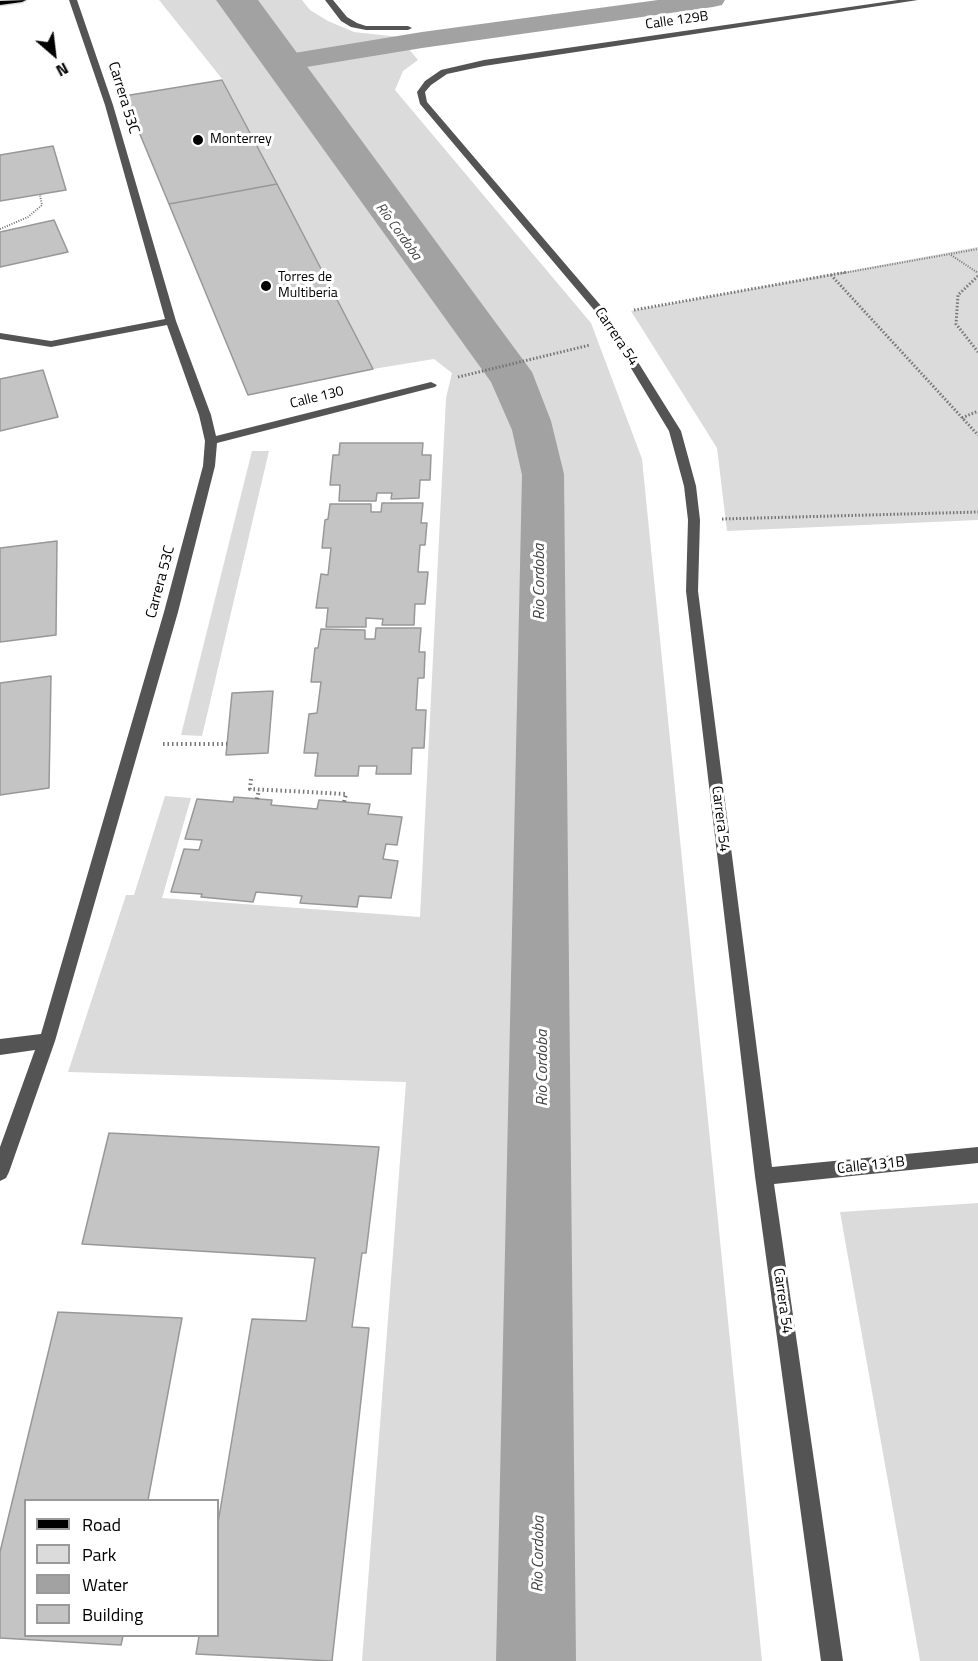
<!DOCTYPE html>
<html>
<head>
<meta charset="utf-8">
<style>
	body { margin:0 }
	#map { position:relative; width:978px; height:1661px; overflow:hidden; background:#fff; font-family:"Titillium Web",sans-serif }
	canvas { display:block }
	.legend { position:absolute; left:24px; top:1499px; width:195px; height:138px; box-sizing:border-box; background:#fff; border:2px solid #999; margin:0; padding:8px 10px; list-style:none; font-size:18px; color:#000 }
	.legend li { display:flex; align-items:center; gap:12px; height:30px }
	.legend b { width:30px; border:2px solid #999 }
	.north { position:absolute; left:24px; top:24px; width:60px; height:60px; -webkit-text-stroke:4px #fff; paint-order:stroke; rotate:152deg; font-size:16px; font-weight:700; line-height:24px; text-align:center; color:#000 }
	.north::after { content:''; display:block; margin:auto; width:21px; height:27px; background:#000; clip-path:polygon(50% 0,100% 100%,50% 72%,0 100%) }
</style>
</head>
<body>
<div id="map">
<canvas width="978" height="1661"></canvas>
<ul class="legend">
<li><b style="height:8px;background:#000"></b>Road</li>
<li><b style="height:16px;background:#dbdbdb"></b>Park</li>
<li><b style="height:16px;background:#a2a2a2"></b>Water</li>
<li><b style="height:16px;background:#c4c4c4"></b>Building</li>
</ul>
<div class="north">N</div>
</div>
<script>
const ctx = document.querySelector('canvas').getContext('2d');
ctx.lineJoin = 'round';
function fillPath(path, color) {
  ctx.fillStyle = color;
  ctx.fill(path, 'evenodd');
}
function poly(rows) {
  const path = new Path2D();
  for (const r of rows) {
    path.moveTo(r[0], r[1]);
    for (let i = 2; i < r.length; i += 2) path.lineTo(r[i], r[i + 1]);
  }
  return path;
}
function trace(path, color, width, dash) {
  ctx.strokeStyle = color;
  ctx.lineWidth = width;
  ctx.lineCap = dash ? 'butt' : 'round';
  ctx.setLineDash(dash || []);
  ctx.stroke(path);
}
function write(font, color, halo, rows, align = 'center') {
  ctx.font = font + ' "Titillium Web",sans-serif';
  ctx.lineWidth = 6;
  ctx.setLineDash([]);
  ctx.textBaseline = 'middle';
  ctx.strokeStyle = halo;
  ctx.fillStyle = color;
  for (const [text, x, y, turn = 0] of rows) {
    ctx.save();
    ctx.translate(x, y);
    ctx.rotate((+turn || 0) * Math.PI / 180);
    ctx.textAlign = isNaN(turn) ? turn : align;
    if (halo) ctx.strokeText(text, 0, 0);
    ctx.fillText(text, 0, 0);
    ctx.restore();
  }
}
fillPath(poly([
	[159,0,302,0,310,10,328,21,354,32,399,37,418,60,403,71,395,90,591,323,642,459,762,1661,362,1661,406,1082,68,1072,126,895,134,895,165,796,191,798,162,898,420,917,446,398,452,373,434,359,373,369,223,80],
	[978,247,978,520,727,531,717,448,631,311],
	[252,451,269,451,202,736,181,735],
	[978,1203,978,1661,920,1661,840,1212]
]), '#dbdbdb');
fillPath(poly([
	[216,0,258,0,532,372,551,421,564,474,576,1661,496,1661,522,475,512,430,491,382]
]), '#a2a2a2');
fillPath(poly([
	[658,0,725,0,722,5,713,7,422,48,276,72,267,70,263,64,267,58,276,56,422,32,658,0]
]), '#a2a2a2');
const building = poly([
	[222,80,277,184,169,204,124,96,222,80],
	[53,146,66,190,0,201,0,155,53,146],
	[277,184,373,369,248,395,169,204,277,184],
	[54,220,68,252,0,267,0,232,54,220],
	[43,370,58,417,0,431,0,379,43,370],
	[340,443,423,443,422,455,431,455,430,480,420,480,419,498,391,499,392,493,377,493,376,501,339,501,340,485,330,485,333,455,339,455,340,443],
	[382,503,423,503,421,523,427,523,425,545,420,545,418,572,428,572,425,604,415,604,414,625,382,625,383,619,366,618,366,627,326,627,328,608,316,608,321,574,328,575,331,548,322,548,325,520,328,519,330,504,371,504,371,512,381,512,382,503],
	[57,541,56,635,0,642,0,548,57,541],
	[376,628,421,628,419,652,425,652,424,678,418,678,416,710,426,710,424,748,412,748,411,774,376,774,377,766,359,766,358,776,315,776,318,753,304,753,309,714,317,713,321,682,311,682,315,648,318,648,321,629,365,630,365,639,375,639,376,628],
	[51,676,49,788,0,795,0,683,51,676],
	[273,691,268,753,226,755,232,693,273,691],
	[234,797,272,800,271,805,317,809,319,800,370,804,368,814,402,817,397,845,386,844,383,859,398,861,391,898,359,896,357,907,300,903,302,896,256,892,253,902,201,897,202,894,171,892,184,849,199,850,202,840,185,839,197,799,233,802,234,797],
	[109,1133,379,1147,366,1253,362,1253,352,1327,369,1328,332,1661,196,1654,199,1636,218,1636,218,1523,252,1319,306,1321,315,1258,82,1244,109,1133],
	[58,1312,182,1318,148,1500,26,1500,26,1636,123,1636,121,1645,0,1638,0,1552,58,1312]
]);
fillPath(building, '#c4c4c4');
trace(building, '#989898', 1.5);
const major = poly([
	[26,0,22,2,0,5,0,1,26,0]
]);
trace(major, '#dbdbdb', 3);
trace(poly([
	[0,229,28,217,42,205,40,195],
	[951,255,978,273],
	[838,274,978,249]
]), '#767676', 2, [1, 1.5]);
trace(poly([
	[831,275,978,435],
	[978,276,958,295,956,324,978,352],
	[634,310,847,272],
	[458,377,590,345],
	[962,418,978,411],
	[722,519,978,512]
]), '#767676', 3, [1.5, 2]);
trace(poly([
	[163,744,227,744],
	[251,779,250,789,346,794,344,802],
	[257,799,259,790]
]), '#767676', 4, [1.5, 3]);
fillPath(poly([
	[69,0,77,0,113,105,176,321,211,415,216,436,431,382,437,385,435,387,217,443,215,466,178,612,55,1041,9,1172,6,1178,0,1181,0,1147,35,1050,0,1055,0,1039,41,1034,164,612,203,466,205,441,199,415,167,325,51,347,0,339,0,333,51,341,165,319,105,105,69,0],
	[325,0,333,0,347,17,357,23,366,26,408,26,412,28,408,30,366,30,351,27,341,21,325,0],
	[898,0,918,0,484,66,447,74,431,85,425,92,427,102,608,314,681,431,696,486,700,520,698,591,772,1167,978,1147,978,1163,774,1184,843,1661,821,1661,755,1176,686,591,688,520,684,486,669,431,600,317,420,104,417,92,425,81,441,70,484,60,898,0]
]), '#545454');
fillPath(major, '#000');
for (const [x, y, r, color] of [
	[198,140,6,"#000"],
	[266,286,6,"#000"]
]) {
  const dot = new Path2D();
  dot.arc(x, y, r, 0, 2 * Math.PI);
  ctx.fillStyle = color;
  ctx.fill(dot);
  trace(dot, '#fff', 2);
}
write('14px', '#000', '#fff', [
	["Calle 129B",677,21,-8],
	["Calle 130",317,398,-14]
]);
write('14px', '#000', '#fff', [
	["Monterrey",210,140],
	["Torres de",278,278],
	["Multiberia",278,294]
], 'left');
write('italic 14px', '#434343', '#fff', [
	["Río Cordoba",398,232,54]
]);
write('15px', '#000', '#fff', [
	["Carrera 53C",123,98,73],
	["Carrera 54",616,337,56],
	["Carrera 53C",161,582,-75],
	["Carrera 54",720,819,83],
	["Calle 131B",871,1166,-6],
	["Carrera 54",782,1301,82]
]);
write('italic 16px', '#434343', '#fff', [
	["Rio Cordoba",540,582,-90],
	["Rio Cordoba",543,1068,-90],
	["Rio Cordoba",539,1554,-89]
]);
</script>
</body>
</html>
